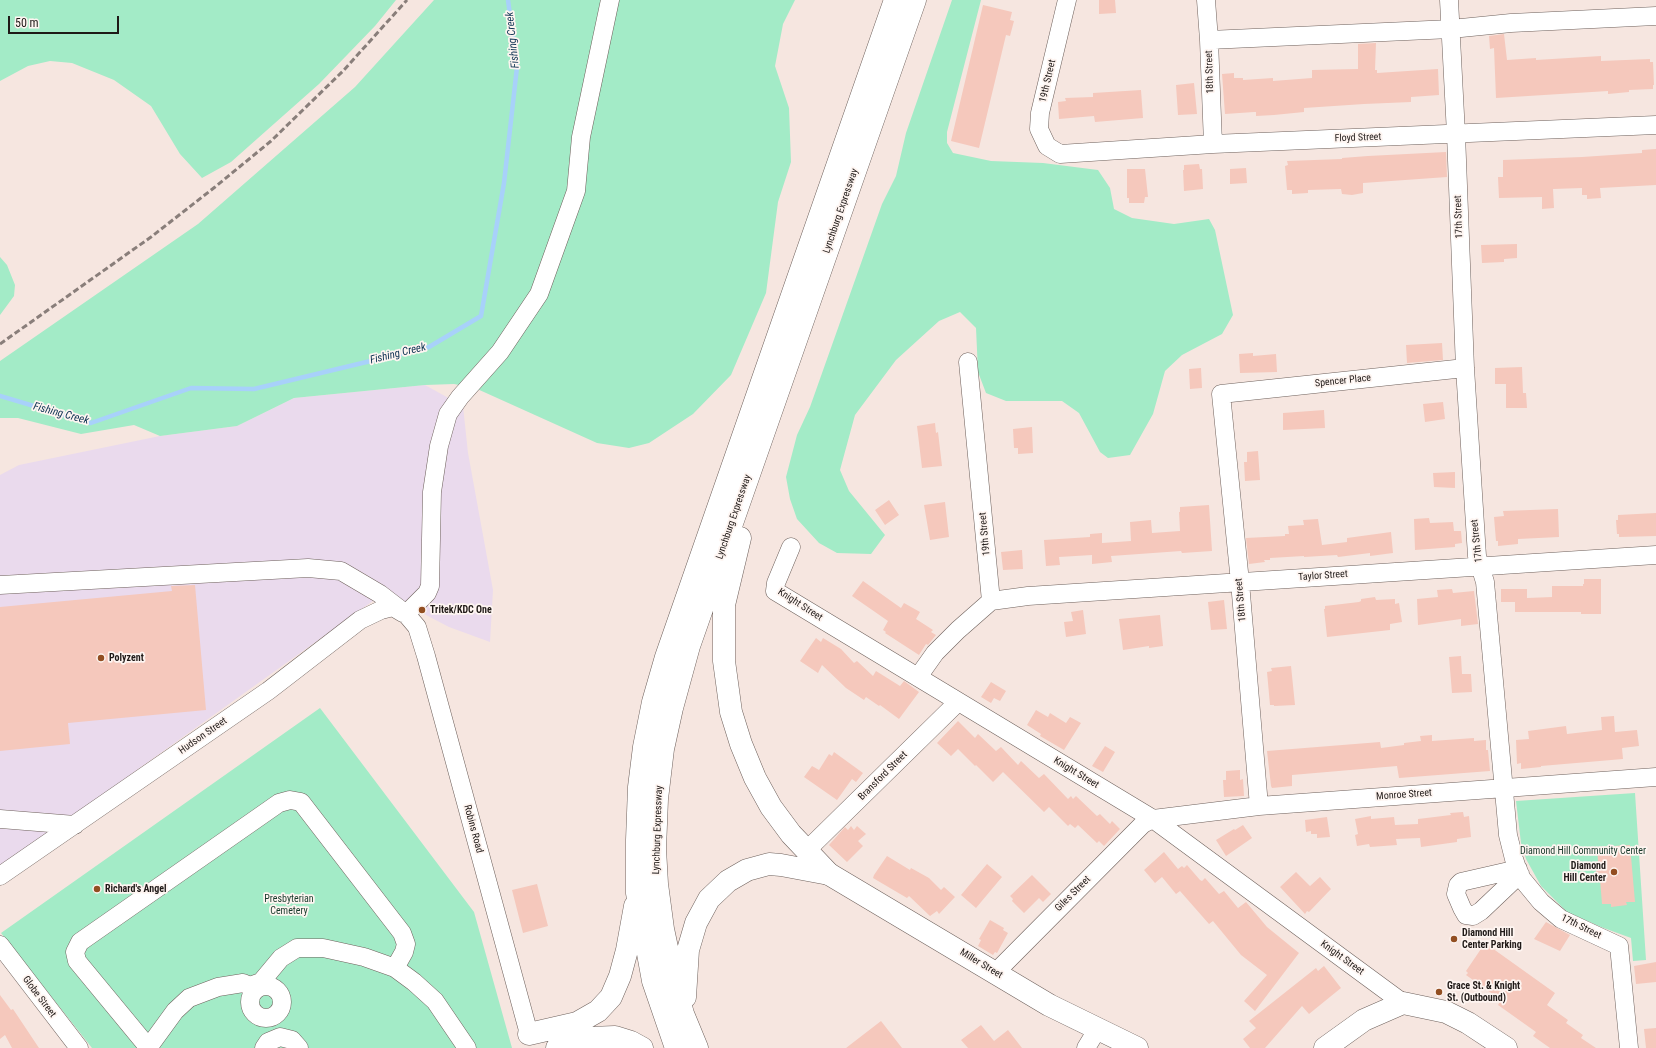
<!DOCTYPE html>
<html>
<head>
<meta charset="utf-8">
<style>
	body { margin:0 }
	#map { position:relative; width:1656px; height:1048px; overflow:hidden; background:#f6e6e0; font-family:"Roboto Condensed",sans-serif }
	canvas { display:block }
	.scale { position:absolute; left:8px; top:16px; width:111px; height:18px; box-sizing:border-box; border:2px solid #1f1917; border-top:0; padding-left:5px; font-size:12px; line-height:14px; white-space:nowrap; color:#1f1917; -webkit-text-stroke:3px #fef5f1; paint-order:stroke }
</style>
</head>
<body>
<div id="map">
<canvas width="1656" height="1048"></canvas>
<div class="scale">50 m</div>
</div>
<script>
const ctx = document.querySelector('canvas').getContext('2d');
ctx.lineJoin = 'round';
function fillPath(path, color) {
  ctx.fillStyle = color;
  ctx.fill(path, 'evenodd');
}
function poly(rows) {
  const path = new Path2D();
  for (const r of rows) {
    if (r.length === 3) {
      path.moveTo(r[0] + r[2], r[1]);
      path.arc(r[0], r[1], r[2], 0, 2 * Math.PI);
      continue;
    }
    path.moveTo(r[0], r[1]);
    for (let i = 2; i < r.length; i += 2) path.lineTo(r[i], r[i + 1]);
  }
  return path;
}
function trace(path, color, width, dash) {
  ctx.strokeStyle = color;
  ctx.lineWidth = width;
  ctx.lineCap = dash ? 'butt' : 'round';
  ctx.setLineDash(dash || []);
  ctx.stroke(path);
}
function write(font, color, halo, rows, align = 'center') {
  ctx.font = font + ' "Roboto Condensed",sans-serif';
  ctx.lineWidth = 3.5;
  ctx.setLineDash([]);
  ctx.textBaseline = 'middle';
  ctx.strokeStyle = halo;
  ctx.fillStyle = color;
  for (const [text, x, y, turn = 0] of rows) {
    ctx.save();
    ctx.translate(x, y);
    ctx.rotate((+turn || 0) * Math.PI / 180);
    ctx.textAlign = isNaN(turn) ? turn : align;
    if (halo) ctx.strokeText(text, 0, 0);
    ctx.fillText(text, 0, 0);
    ctx.restore();
  }
}
fillPath(poly([
	[425,385,463,406,468,453,493,590,490,642,449,627,384,593,81,810,0,865,0,475,19,465,160,436,237,426,294,398]
]), '#eadaed');
fillPath(poly([
	[0,0,396,0,375,26,319,84,231,162,202,178,180,154,151,106,114,80,72,63,50,61,28,66,0,81],
	[434,0,795,0,783,24,775,66,789,108,791,162,778,202,766,293,731,375,693,414,649,443,629,448,597,443,475,388,454,384,425,385,294,398,237,426,160,436,134,425,81,434,18,418,0,418,0,361,198,224,355,87],
	[952,0,981,0,947,132,947,143,953,153,991,161,1043,163,1098,170,1110,188,1114,209,1132,218,1174,224,1209,219,1215,230,1233,315,1222,334,1182,355,1165,371,1153,414,1130,455,1108,458,1100,452,1079,413,1062,401,1006,401,986,393,978,372,976,328,960,312,939,321,896,360,855,415,840,470,849,491,885,535,871,554,837,553,819,543,797,519,790,499,786,477,797,435,810,407,882,204,896,176,906,133],
	[0,257,7,265,15,285,14,296,0,315],
	[320,708,474,912,512,1048,92,1048,1,933],
	[1635,793,1646,960,1633,961,1631,938,1601,927,1567,912,1541,886,1526,859,1521,843,1516,801]
]), '#a3ebc7');
trace(poly([
	[0,396,91,423,191,388,254,389,429,347,481,316,504,183,517,67,508,0]
]), '#a8d1fa', 4.5);
fillPath(poly([
	[1099,0,1115,0,1116,13,1099,14],
	[983,5,1012,12,1010,20,1014,21,1010,36,1006,35,979,148,951,141],
	[1504,34,1507,60,1536,58,1536,60,1601,56,1601,61,1650,59,1650,62,1653,62,1654,85,1653,85,1653,89,1629,90,1629,92,1608,94,1608,91,1496,98,1494,48,1490,49,1489,36],
	[1376,43,1375,70,1377,70,1377,73,1438,69,1439,95,1411,97,1411,102,1364,104,1304,108,1304,112,1274,115,1256,116,1256,112,1254,112,1225,114,1222,74,1234,73,1234,78,1243,78,1243,80,1273,78,1273,81,1312,78,1312,70,1358,69,1358,44],
	[1194,83,1197,114,1178,115,1176,85],
	[1141,90,1143,118,1095,122,1094,116,1059,119,1058,102,1066,101,1065,98,1093,97,1093,93],
	[1656,149,1656,185,1600,188,1601,198,1587,199,1587,195,1582,195,1582,188,1553,189,1554,208,1542,209,1542,197,1499,198,1498,177,1503,177,1503,160,1582,157,1642,153,1642,150],
	[1446,152,1447,177,1363,183,1363,193,1352,195,1342,194,1341,189,1308,190,1308,193,1292,194,1292,190,1287,190,1285,166,1288,165,1287,161,1342,159,1342,158,1368,156],
	[1199,164,1200,169,1202,169,1203,189,1184,191,1183,170,1184,170,1184,165],
	[1246,168,1247,183,1230,184,1230,169],
	[1127,169,1145,169,1148,197,1145,197,1144,203,1129,203,1129,198,1127,198],
	[1517,244,1517,258,1504,259,1504,262,1482,263,1481,245],
	[1442,343,1443,360,1407,363,1406,345],
	[1253,353,1253,356,1276,354,1277,372,1240,373,1239,354],
	[1522,367,1523,393,1526,393,1527,408,1506,408,1506,384,1495,384,1495,368],
	[1201,368,1202,388,1190,389,1189,369],
	[1443,402,1445,419,1425,422,1423,404],
	[1324,410,1325,428,1283,430,1283,413],
	[935,423,936,433,938,432,942,466,922,468,917,426],
	[1032,427,1033,453,1018,454,1018,448,1014,448,1013,429],
	[1258,451,1260,480,1245,481,1244,462,1247,462,1247,452],
	[1455,472,1455,488,1434,487,1433,473],
	[889,500,899,515,885,525,875,510],
	[945,502,949,537,930,540,924,505],
	[1209,505,1212,551,1182,553,1181,551,1111,556,1112,562,1092,564,1092,555,1059,557,1060,565,1046,566,1044,540,1090,537,1090,534,1102,533,1102,543,1131,541,1130,522,1151,520,1152,533,1180,531,1179,512,1180,512,1180,507],
	[1558,509,1559,537,1518,539,1518,544,1498,546,1498,541,1496,541,1494,517,1504,516,1503,511],
	[1656,513,1656,536,1619,537,1619,534,1617,534,1616,520,1618,520,1618,515],
	[1429,518,1430,523,1453,522,1454,531,1461,531,1462,543,1455,544,1455,547,1415,550,1414,519],
	[1318,519,1322,545,1347,542,1347,538,1391,532,1393,553,1370,556,1370,553,1338,557,1337,555,1304,557,1304,556,1270,558,1270,560,1264,560,1265,562,1249,564,1246,538,1285,536,1285,534,1289,534,1288,526,1304,525,1303,520],
	[1022,550,1023,569,1003,570,1001,552],
	[1584,579,1601,579,1601,614,1581,614,1581,612,1515,612,1515,602,1501,602,1501,589,1527,589,1527,598,1552,597,1552,586,1583,586,1583,584,1584,584],
	[863,581,901,608,904,603,920,612,916,619,933,630,931,632,936,635,928,645,926,644,919,655,885,633,886,632,883,630,888,621,852,596],
	[195,585,206,710,68,723,70,744,0,751,0,607,172,591,171,586],
	[1452,589,1453,593,1474,591,1478,624,1461,626,1461,619,1418,625,1417,599,1438,597,1437,590],
	[1375,597,1376,600,1395,599,1395,604,1399,603,1402,622,1390,624,1390,630,1327,637,1324,609,1325,609,1325,606,1359,602,1361,601,1361,599],
	[1224,600,1227,629,1211,630,1208,602],
	[1083,610,1086,634,1066,637,1064,622,1073,621,1071,612],
	[1160,615,1163,646,1149,648,1149,646,1123,650,1119,619],
	[816,638,821,642,823,638,841,649,854,663,857,661,873,676,876,671,900,686,904,681,919,692,899,719,880,705,879,706,866,697,864,700,846,688,822,665,818,673,800,661],
	[1461,656,1462,674,1471,674,1472,692,1452,693,1449,657],
	[1291,666,1295,705,1274,706,1274,705,1270,705,1267,672,1272,671,1271,668],
	[991,682,1006,691,1000,701,994,698,991,703,981,697],
	[1036,710,1048,717,1050,713,1066,723,1070,717,1081,723,1064,750,1040,736,1041,734,1027,725],
	[1614,716,1615,732,1637,730,1639,746,1622,748,1623,759,1541,766,1541,767,1521,769,1521,763,1517,764,1516,740,1529,739,1528,731,1566,726,1567,734,1602,730,1601,717],
	[958,721,975,738,978,734,996,751,1001,747,1018,765,1021,761,1039,778,1044,774,1068,799,1071,796,1073,799,1076,796,1097,816,1100,814,1110,824,1112,821,1120,829,1104,846,1099,841,1097,843,1078,825,1075,828,1070,824,1068,826,1049,807,1044,812,1003,772,993,782,976,765,975,766,958,749,951,756,937,743],
	[1432,735,1432,741,1474,738,1474,741,1486,740,1486,750,1488,750,1490,771,1399,778,1397,766,1292,775,1292,786,1272,788,1271,786,1267,751,1380,742,1381,748,1404,745,1404,743,1421,741,1420,736],
	[1105,746,1115,752,1103,772,1092,766],
	[834,752,863,773,856,782,852,779,837,800,804,777,812,766,819,770,829,754,832,756],
	[1240,770,1240,780,1243,779,1244,796,1224,797,1223,780,1226,780,1226,771],
	[1463,812,1464,817,1469,816,1471,837,1457,839,1457,842,1421,847,1420,838,1396,839,1397,845,1370,847,1369,844,1357,846,1355,835,1358,834,1355,819,1371,816,1371,819,1394,817,1395,825,1418,824,1418,819,1451,815,1450,813],
	[1327,817,1330,837,1317,838,1317,834,1311,834,1311,831,1306,832,1305,820],
	[1243,825,1252,838,1226,856,1216,840,1234,829,1235,830],
	[851,826,854,830,857,826,866,834,858,841,863,846,847,862,829,845,845,827,848,830],
	[1630,845,1635,902,1626,902,1627,905,1611,907,1611,904,1602,904,1600,879,1597,880,1595,862,1598,862,1597,847],
	[1164,852,1178,869,1182,866,1184,868,1187,865,1200,880,1202,881,1205,878,1219,894,1224,891,1238,908,1246,902,1267,927,1299,953,1255,1011,1244,1001,1267,975,1241,955,1213,921,1209,924,1180,891,1176,894,1162,877,1155,883,1144,870],
	[887,856,910,870,911,868,929,878,941,890,944,887,955,897,939,914,937,911,930,916,909,896,907,898,873,878,874,875],
	[987,864,1002,877,976,908,961,895],
	[1296,872,1310,886,1320,877,1331,889,1309,912,1307,911,1305,914,1280,887],
	[1032,875,1051,894,1043,902,1039,898,1024,913,1012,901,1013,899,1010,896],
	[537,884,548,926,523,933,512,890],
	[990,920,1004,928,1003,930,1008,933,997,953,995,952,993,955,978,946,981,940,979,939],
	[1546,922,1570,935,1560,951,1534,939],
	[1485,943,1555,993,1547,1005,1568,1020,1566,1023,1583,1035,1581,1038,1596,1048,1550,1048,1533,1036,1536,1032,1498,1005,1501,1000,1466,975,1468,973,1466,971],
	[1656,962,1656,982,1636,984,1634,966],
	[1324,966,1341,988,1309,1014,1302,1006,1265,1048,1250,1048,1243,1039,1256,1028,1249,1021,1316,968,1318,971],
	[0,995,11,1010,13,1009,39,1048,12,1048,5,1035,0,1039],
	[881,1021,902,1048,846,1048],
	[981,1025,994,1041,1008,1030,1022,1048,968,1048,961,1040],
	[1656,1028,1656,1048,1646,1048,1644,1029]
]), '#f5c8bc');
const minor = poly([
	[1067,0,1040,113,1039,129,1047,146,1060,154,1213,144,1656,125],
	[1206,0,1209,40,1213,144],
	[1449,0,1456,134,1465,368,1477,556,1485,582,1508,835,1514,859,1518,871,1522,879,1541,902,1561,919,1619,946,1629,1048],
	[1209,40,1451,29,1511,23,1656,16],
	[791,547,776,583,775,591,1153,819,1403,1003],
	[0,585,308,568,341,571,380,594,406,614,417,627,426,656,529,1034],
	[991,601,1028,596,1656,555],
	[406,614,427,593,430,586,432,492,439,446,448,414,460,397,500,352,539,294,576,191,581,137,610,0],
	[918,677,935,653,958,630,991,601,968,362],
	[1259,806,1240,582,1221,394,1465,368],
	[0,819,75,825],
	[807,850,958,702],
	[1518,869,1461,882,1458,885,1456,894,1462,908,1466,915,1473,916,1481,911,1520,874],
	[0,876,268,691,360,620,381,610,393,607,403,613],
	[0,945,79,1048],
	[995,973,1143,824,1153,819,1259,806,1656,777],
	[266,1002,16],
	[148,1047,77,961,75,952,80,942,279,803,290,800,301,802,402,933,406,944,404,952,395,968],
	[148,1048,175,1011,189,998,218,987,243,983,250,986,261,982,281,958,297,948,323,948,364,957,395,968,414,982,435,1001,467,1048],
	[264,1048,268,1042,280,1037,292,1040,299,1048],
	[1086,1048,1097,1030]
]);
const major = poly([
	[829,874,1049,1005,1137,1048],
	[1325,1048,1364,1020,1403,1003,1446,1012,1468,1023,1506,1048]
]);
const highway = poly([
	[740,538,724,605,724,661,731,712,741,744,755,778,771,807,791,834,829,874],
	[685,997,688,950,696,923,709,899,728,881,747,870,769,864,781,865,829,874],
	[529,1034,577,1023,598,1011,611,997,620,976,627,950,635,906],
	[557,1048,590,1038,615,1037,631,1042,642,1048],
	[676,1048,653,981,637,893,637,840,639,787,644,747,653,702,666,657,895,0],
	[697,1048,683,1014,674,981,663,929,657,884,655,849,657,799,663,749,672,708,689,646,915,0]
]);
trace(minor, '#6e615c', 19);
trace(major, '#6e615c', 23);
trace(highway, '#6e615c', 23);
trace(minor, '#fff', 18);
trace(major, '#fff', 22);
trace(highway, '#fff', 22);
trace(poly([
	[0,344,151,237,215,187,271,141,343,71,407,0]
]), '#897e7a', 3, [6, 3]);
for (const [x, y, r, color] of [
	[422,610,4,"#924e21"],
	[101,658,4,"#924e21"],
	[1614,872,4,"#924e21"],
	[97,889,4,"#924e21"],
	[1454,939,4,"#924e21"],
	[1439,992,4,"#924e21"]
]) {
  const dot = new Path2D();
  dot.arc(x, y, r, 0, 2 * Math.PI);
  ctx.fillStyle = color;
  ctx.fill(dot);
  trace(dot, '#fef5f1', 1.5);
}
write('10px', '#1f1917', '#fef5f1', [
	["18th Street",1210,72,-92],
	["19th Street",1048,81,-77],
	["Floyd Street",1358,138,-2],
	["Lynchburg Expressway",841,211,-71],
	["17th Street",1459,217,-92],
	["Spencer Place",1343,381,-6],
	["Lynchburg Expressway",734,517,-71],
	["19th Street",985,534,-95],
	["17th Street",1477,541,-96],
	["Taylor Street",1323,576,-4],
	["18th Street",1241,600,-95],
	["Knight Street",800,605,33],
	["Hudson Street",203,736,-35],
	["Knight Street",1076,773,31],
	["Bransford Street",883,776,-45],
	["Monroe Street",1404,795,-4],
	["Robins Road",473,829,75],
	["Lynchburg Expressway",658,830,-88],
	["Giles Street",1073,894,-45],
	["17th Street",1581,927,26],
	["Knight Street",1342,958,36],
	["Miller Street",981,964,31],
	["Globe Street",39,997,53]
]);
write('bold 10px', '#1f1917', '#fef5f1', [
	["Tritek/KDC One",430,610],
	["Polyzent",109,658],
	["Diamond",1606,866,"right"],
	["Hill Center",1606,878,"right"],
	["Richard's Angel",105,889],
	["Diamond Hill",1462,933],
	["Center Parking",1462,945],
	["Grace St. & Knight",1447,986],
	["St. (Outbound)",1447,998]
], 'left');
write('10px', '#163829', '#fef5f1', [
	["Diamond Hill Community Center",1583,851],
	["Presbyterian",289,899],
	["Cemetery",289,911]
]);
write('italic 11px', '#0a3051', '#fef5f1', [
	["Fishing Creek",513,40,-96],
	["Fishing Creek",398,354,-14],
	["Fishing Creek",61,414,15]
]);
</script>
</body>
</html>
